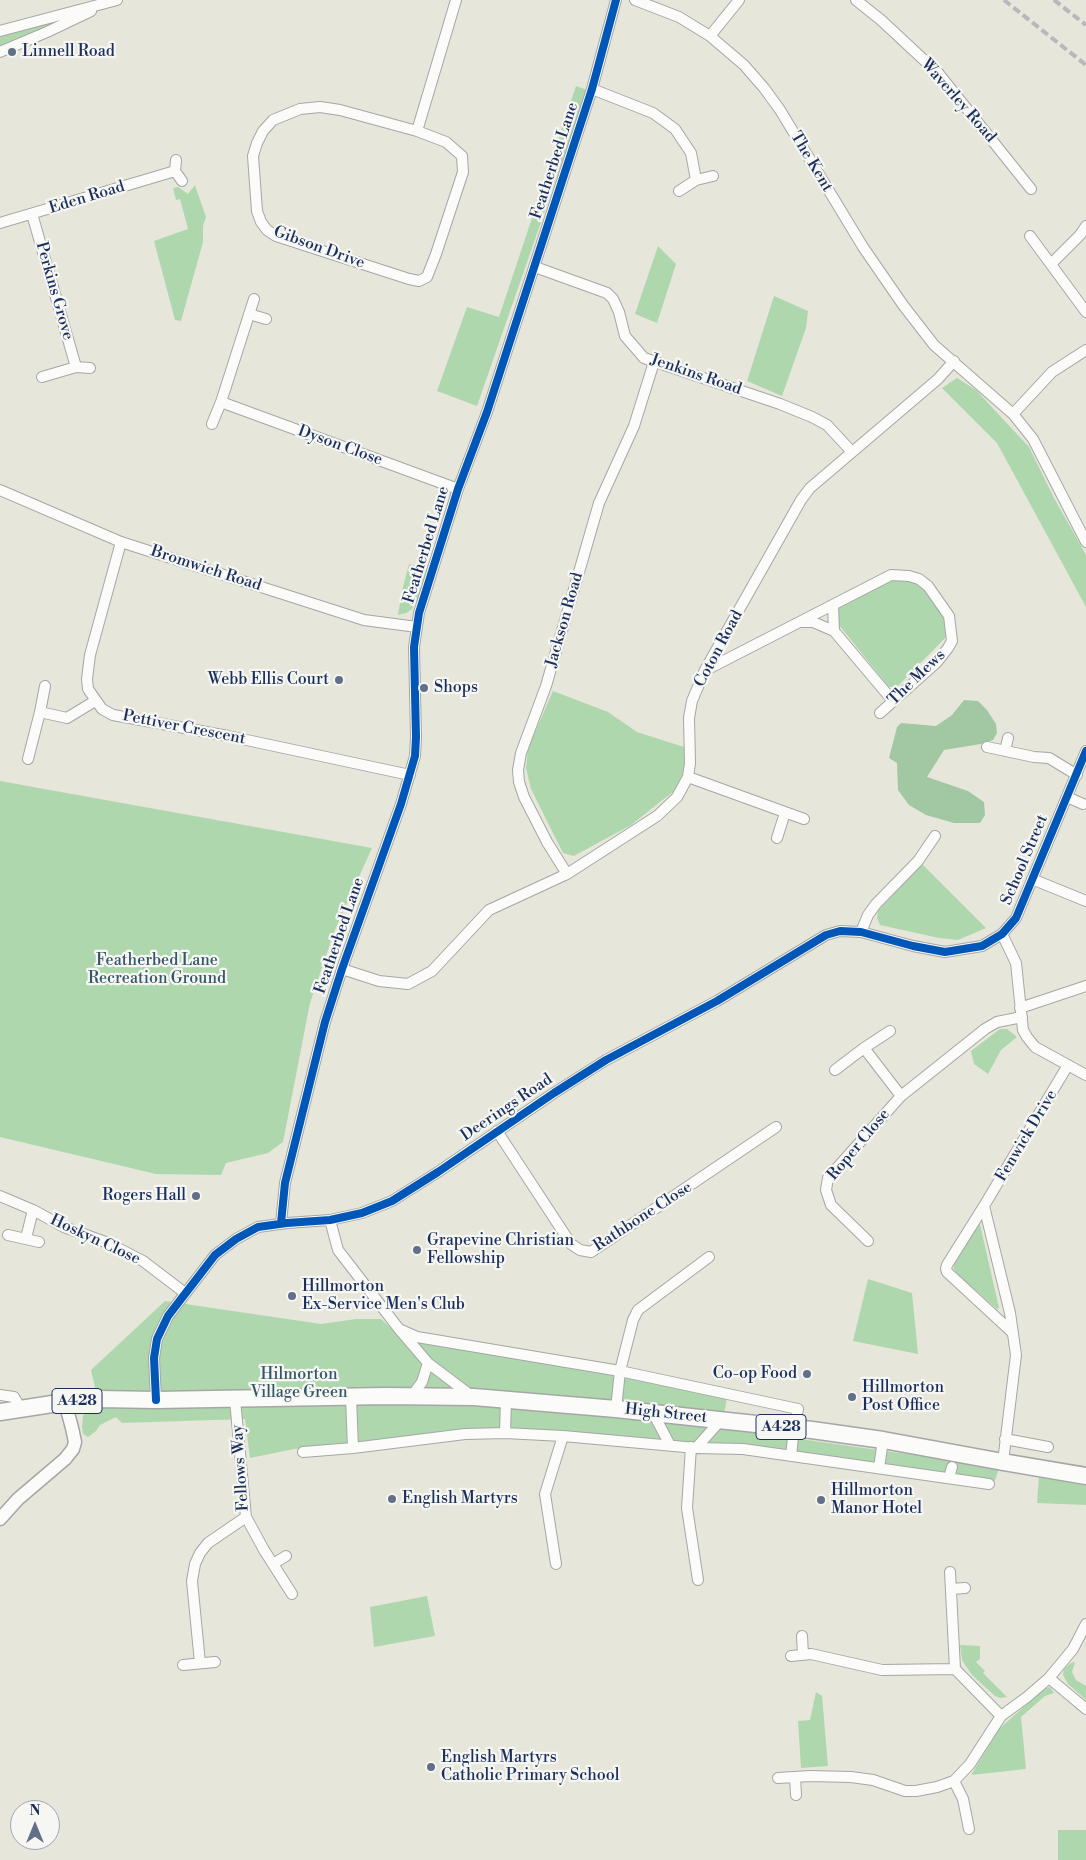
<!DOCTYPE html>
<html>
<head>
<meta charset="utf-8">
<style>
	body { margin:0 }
	#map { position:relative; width:1086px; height:1860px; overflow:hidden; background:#e7e6da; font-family:"Libre Bodoni",serif }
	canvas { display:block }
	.north { position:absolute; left:10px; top:1800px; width:50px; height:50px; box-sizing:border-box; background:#f6f6f2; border:1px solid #9ea6b7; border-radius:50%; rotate:0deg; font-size:14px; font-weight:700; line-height:20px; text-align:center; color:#1b2f5e }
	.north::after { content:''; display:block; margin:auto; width:18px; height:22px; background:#626f89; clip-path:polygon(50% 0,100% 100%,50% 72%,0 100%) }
</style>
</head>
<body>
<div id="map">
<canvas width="1086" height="1860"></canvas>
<div class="north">N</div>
</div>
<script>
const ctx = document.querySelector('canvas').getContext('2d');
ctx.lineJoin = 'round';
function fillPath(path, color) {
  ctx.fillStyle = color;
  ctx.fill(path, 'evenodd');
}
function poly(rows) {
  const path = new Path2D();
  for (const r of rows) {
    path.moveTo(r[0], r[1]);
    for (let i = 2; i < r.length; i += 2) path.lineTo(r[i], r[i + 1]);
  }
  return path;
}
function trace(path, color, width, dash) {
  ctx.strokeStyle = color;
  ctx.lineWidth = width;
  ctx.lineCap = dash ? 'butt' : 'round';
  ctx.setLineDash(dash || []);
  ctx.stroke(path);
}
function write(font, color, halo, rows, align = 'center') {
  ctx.font = font + ' "Libre Bodoni",serif';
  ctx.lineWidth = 4.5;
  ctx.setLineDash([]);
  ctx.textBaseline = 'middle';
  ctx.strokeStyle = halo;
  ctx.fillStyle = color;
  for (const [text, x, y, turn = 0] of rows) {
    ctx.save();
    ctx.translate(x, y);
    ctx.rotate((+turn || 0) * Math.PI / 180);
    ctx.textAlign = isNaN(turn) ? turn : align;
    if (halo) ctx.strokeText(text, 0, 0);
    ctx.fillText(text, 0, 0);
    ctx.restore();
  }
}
fillPath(poly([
	[63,18,29,35,0,46,0,37],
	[576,86,587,90,477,406,437,391,467,307,499,317],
	[195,185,206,217,203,226,203,242,181,321,175,320,154,241,188,229,180,199,176,200,173,188,178,187,188,194],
	[658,246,676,264,657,323,635,314],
	[774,296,808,311,806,328,782,396,747,381],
	[957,378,976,390,1029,447,1054,498,1086,555,1086,607,997,443,942,388],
	[409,564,427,568,418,600,412,609,406,613,398,615,402,591],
	[894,578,920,582,944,616,947,625,948,635,897,687,889,687,838,624,839,607],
	[553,691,608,712,637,732,684,747,687,758,682,775,674,791,631,825,574,856,563,853,531,789,526,768,528,748],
	[0,781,372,848,334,932,310,1003,283,1142,268,1153,226,1163,221,1175,156,1174,0,1137],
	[922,864,986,928,958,940,939,938,880,925,877,918,878,911],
	[1000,1029,1007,1029,1017,1037,1001,1050,988,1074,974,1064,971,1051],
	[979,1220,999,1308,997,1309,957,1274,954,1269,954,1263],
	[868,1279,912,1293,918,1354,853,1341],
	[165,1301,321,1324,356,1319,381,1319,406,1342,420,1343,611,1375,727,1397,722,1428,999,1467,995,1481,830,1457,716,1444,512,1428,294,1449,250,1458,245,1419,122,1423,116,1417,100,1425,96,1431,88,1437,83,1434,82,1427,83,1415,100,1409,91,1370],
	[1039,1475,1082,1482,1086,1485,1086,1505,1037,1503],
	[427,1596,435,1636,374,1647,370,1607],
	[960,1645,980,1646,980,1659,976,1662,985,1671,983,1673,1007,1697,1000,1698,995,1696,972,1675,962,1660],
	[1075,1662,1072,1672,1076,1680,1086,1686,1086,1700,1068,1684,1063,1675,1064,1669,1071,1663],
	[1050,1687,1054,1693,1045,1696,1021,1717,1026,1769,971,1775,999,1729,1044,1689],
	[816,1692,822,1696,828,1766,801,1768,798,1721,810,1720],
	[1058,1830,1086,1830,1086,1860,1058,1860]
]), '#afd7ad');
fillPath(poly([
	[964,700,978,701,987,710,996,724,997,733,993,740,981,744,944,750,927,777,968,791,984,802,985,815,980,823,954,823,926,815,909,805,898,790,897,763,889,758,897,727,901,723,936,726,952,715]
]), '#a1c8a2');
const minor = poly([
	[635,0,679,17,710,36,744,65,764,88,780,110,863,247,903,305,934,345,1013,414,1033,439,1086,542],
	[856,0,881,20,939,74,1031,189],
	[0,31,117,0],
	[710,36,739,0],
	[0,52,47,32,91,11],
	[592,89,653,113,675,129,691,153,696,180],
	[320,107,340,110,417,131,446,142,462,156,463,172,436,254,427,277,419,281,409,279,276,236,267,230,261,222,257,211,253,156,257,143,263,131,273,120,300,109,320,107],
	[417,131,456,0],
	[176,160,175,171,182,181],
	[679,191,696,180,713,176],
	[32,214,76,367],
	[0,223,175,171],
	[1030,236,1086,312],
	[1051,264,1080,235,1086,226],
	[535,267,607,293,613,299,619,312,625,336,644,358,780,404,812,417,827,425,852,452],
	[254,299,221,402,458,489],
	[249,314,266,319],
	[42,377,76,367,90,368],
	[1013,414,1052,372,1086,350],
	[212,424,221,402],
	[0,490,121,542,364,620,417,627],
	[121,542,90,655,87,679,88,689,102,709,113,715,228,736,410,775],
	[833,606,834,631,893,701],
	[802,622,813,622,834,631],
	[706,670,891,575,909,576,919,579,928,586,949,616,952,641,948,648,937,662,880,713],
	[45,686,40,712,67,718,95,701],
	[987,747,1034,757,1049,758,1077,775],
	[1005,751,1008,738],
	[28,759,40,712],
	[688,777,804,819],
	[1067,797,1083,804],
	[777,838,785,813],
	[567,874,547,842,524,797,519,782,518,770,521,753,546,686,599,503,634,426,654,362],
	[1032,879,1086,901],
	[861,932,868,915,876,904,918,861,935,836],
	[1002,934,1016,963,1023,1030,1027,1037,1035,1047,1086,1075],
	[342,969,379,981,408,984,432,971,489,910,567,874,657,816,677,797,688,777,690,763,689,718,692,701,705,670,801,500,810,488,938,379,954,361],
	[1020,1008,1086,986],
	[864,1048,890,1031],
	[835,1070,864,1048,901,1096],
	[497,1131,571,1244,580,1250,591,1252,776,1127],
	[0,1196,33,1210,64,1227,108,1243,143,1261,185,1293],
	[984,1206,947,1265,946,1269,947,1272,1013,1333],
	[330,1220,338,1250,399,1329,428,1363,473,1397],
	[281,1223,285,1183,325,1022,342,969,401,804,415,756,416,737,414,647,419,613,458,489,487,412,592,89,616,0],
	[8,1235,39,1242],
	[26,1238,33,1210],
	[868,1241,831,1205,826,1190,828,1178,901,1096,985,1029,997,1022,1022,1017],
	[399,1329,417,1337,620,1371,798,1409,794,1428,791,1456],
	[0,1395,14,1397,21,1409],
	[351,1397,353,1448],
	[411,1397,422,1382,428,1363],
	[156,1400,154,1358,157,1339,168,1316,215,1255,236,1239,258,1227,287,1223,330,1220,362,1213,392,1201,438,1172,554,1093,606,1060,717,1001,826,935,840,931,861,932,913,946,945,952,982,946,1002,934,1016,918,1086,751],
	[616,1409,620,1371,633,1320,638,1310,709,1257],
	[653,1413,670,1445],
	[505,1433,506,1399],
	[1005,1439,1048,1447],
	[691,1447,687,1508,698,1580],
	[696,1448,721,1420],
	[303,1452,353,1448,465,1434,505,1433,563,1436,696,1448,743,1449,989,1484],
	[1003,1462,1016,1355,1010,1313,984,1206,1068,1065],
	[879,1468,883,1440],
	[949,1478,952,1467],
	[246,1517,264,1550,292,1594],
	[273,1564,286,1556],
	[556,1564,545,1494,563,1436],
	[950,1572,955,1669],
	[951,1589,965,1588],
	[802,1636,803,1655],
	[791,1656,811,1654,882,1670,955,1669,1001,1716],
	[200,1663,192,1581,195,1564,200,1553,208,1543,246,1517,235,1400],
	[183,1665,215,1662],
	[1049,1678,1086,1709],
	[795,1777,796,1795],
	[778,1778,810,1776,851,1777,873,1780,905,1791,916,1791,937,1787,954,1781,970,1764,1001,1716,1027,1697,1049,1678,1073,1649,1086,1624],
	[954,1781,963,1799,969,1829]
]);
const tertiary = poly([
	[0,1519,18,1499,65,1459,73,1449,75,1442,72,1428,65,1402]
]);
const trunk = poly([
	[0,1412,65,1402,99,1399,156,1400,386,1396,474,1397,616,1409,812,1430,883,1440,1003,1462,1086,1476]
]);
trace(minor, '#a5a7a6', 12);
trace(tertiary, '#a5a7a6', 15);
trace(trunk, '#a5a7a6', 19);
trace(minor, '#fbfbf9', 10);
trace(tertiary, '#fbfbf9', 12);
trace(trunk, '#fbfbf9', 16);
trace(poly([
	[1004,0,1086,65],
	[1054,0,1086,25]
]), '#b6b8bb', 4, [8, 4]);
trace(poly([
	[281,1223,285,1183,325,1022,342,969,401,804,415,756,416,737,414,647,419,613,458,489,487,412,592,89,616,0],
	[156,1400,154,1358,157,1339,168,1316,215,1255,236,1239,258,1227,287,1223,330,1220,362,1213,392,1201,438,1172,554,1093,606,1060,717,1001,826,935,840,931,861,932,913,946,945,952,982,946,1002,934,1016,918,1086,751]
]), '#0057b8', 8);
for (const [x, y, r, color] of [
	[12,52,5,"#626f89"],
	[339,680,5,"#626f89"],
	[424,688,5,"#626f89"],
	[196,1196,5,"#626f89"],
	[417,1250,5,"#626f89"],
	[292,1296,5,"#626f89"],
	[807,1374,5,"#626f89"],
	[852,1397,5,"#626f89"],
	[392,1499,5,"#626f89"],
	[821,1500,5,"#626f89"],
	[431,1767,5,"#626f89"]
]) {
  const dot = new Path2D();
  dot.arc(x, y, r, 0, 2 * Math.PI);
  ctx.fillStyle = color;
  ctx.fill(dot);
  trace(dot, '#f6f6f2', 2);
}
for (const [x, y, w] of [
	[77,1401,50],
	[781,1427,50]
]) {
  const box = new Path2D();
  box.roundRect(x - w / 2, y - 12.5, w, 25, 4);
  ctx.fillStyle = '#f6f6f2';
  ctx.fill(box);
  trace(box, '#1b2f5e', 1);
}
write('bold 15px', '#1b2f5e', null, [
	["A428",77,1401],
	["A428",781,1427]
]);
write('16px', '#1b2f5e', '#f6f6f2', [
	["Linnell Road",22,52],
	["Webb Ellis Court",329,680,"right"],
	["Shops",434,688],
	["Rogers Hall",186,1196,"right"],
	["Grapevine Christian",427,1241],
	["Fellowship",427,1259],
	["Hillmorton",302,1287],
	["Ex-Service Men's Club",302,1305],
	["Co-op Food",797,1374,"right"],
	["Hillmorton",862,1388],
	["Post Office",862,1406],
	["Hillmorton",831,1491],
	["Manor Hotel",831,1509],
	["English Martyrs",402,1499],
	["English Martyrs",441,1758],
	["Catholic Primary School",441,1776]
], 'left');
write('16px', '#1b2f5e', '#f6f6f2', [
	["Waverley Road",958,101,49],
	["Featherbed Lane",555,161,-72],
	["The Kent",811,162,59],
	["Eden Road",87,198,-17],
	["Gibson Drive",319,248,20],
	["Perkins Grove",54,291,74],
	["Jenkins Road",696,375,19],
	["Dyson Close",340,446,20],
	["Featherbed Lane",427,545,-73],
	["Bromwich Road",206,569,18],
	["Jackson Road",565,620,-74],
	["Coton Road",719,649,-62],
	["The Mews",917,678,-44],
	["Pettiver Crescent",184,728,11],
	["School Street",1025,860,-67],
	["Featherbed Lane",340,936,-71],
	["Deerings Road",507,1108,-34],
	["Fenwick Drive",1027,1136,-59],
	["Roper Close",859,1145,-50],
	["Rathbone Close",643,1217,-33],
	["Hoskyn Close",95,1240,25],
	["High Street",666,1414,6],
	["Fellows Way",241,1468,-94]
]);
write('16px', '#345668', '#f6f6f2', [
	["Featherbed Lane",157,961],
	["Recreation Ground",157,979],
	["Hilmorton",299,1375],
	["Village Green",299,1393]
]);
</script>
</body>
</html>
